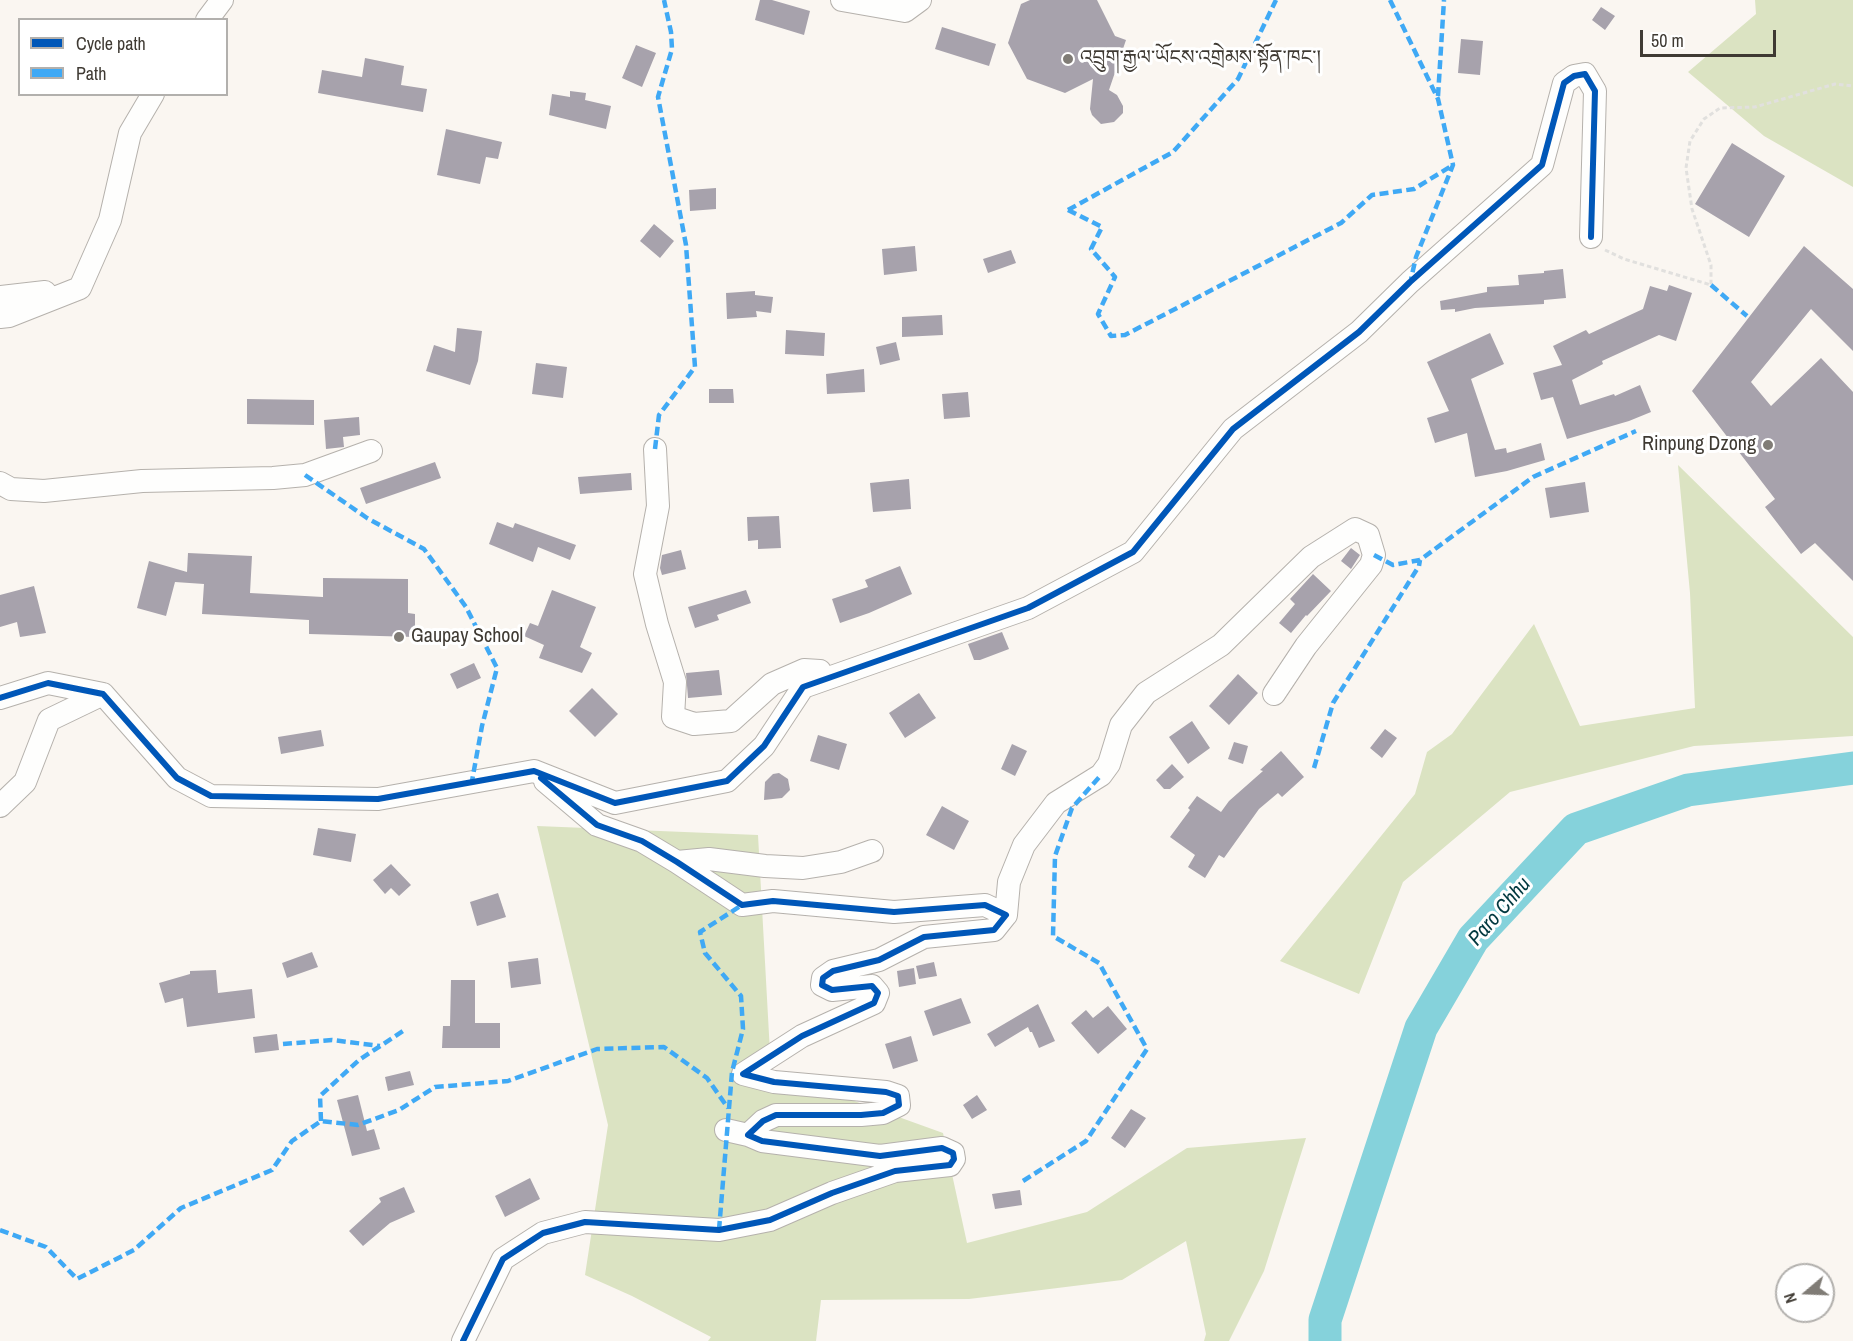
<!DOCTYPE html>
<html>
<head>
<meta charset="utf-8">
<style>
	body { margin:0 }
	#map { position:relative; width:1853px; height:1341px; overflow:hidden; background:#faf6f1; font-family:"Archivo Narrow",sans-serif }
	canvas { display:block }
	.legend { position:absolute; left:18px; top:18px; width:210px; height:78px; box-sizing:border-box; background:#fff; border:2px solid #b2b0ad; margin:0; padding:8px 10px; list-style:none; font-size:18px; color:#3f3a33 }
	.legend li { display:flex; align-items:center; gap:12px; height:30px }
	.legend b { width:30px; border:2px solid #b2b0ad }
	.north { position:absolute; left:1775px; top:1263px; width:60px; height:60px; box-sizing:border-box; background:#fff; border:2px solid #b2b0ad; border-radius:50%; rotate:251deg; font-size:16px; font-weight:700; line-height:24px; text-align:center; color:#3f3a33 }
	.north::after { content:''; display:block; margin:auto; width:21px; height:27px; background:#807c76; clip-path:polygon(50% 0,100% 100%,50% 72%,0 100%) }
	.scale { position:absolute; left:1640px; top:30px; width:136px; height:27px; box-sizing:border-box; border:3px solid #3f3a33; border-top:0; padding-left:8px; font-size:18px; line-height:21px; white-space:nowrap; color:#3f3a33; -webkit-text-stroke:4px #fff; paint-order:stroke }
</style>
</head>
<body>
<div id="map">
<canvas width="1853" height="1341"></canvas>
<ul class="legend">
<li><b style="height:8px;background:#0057b8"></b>Cycle path</li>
<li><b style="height:8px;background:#3fa9f5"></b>Path</li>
</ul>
<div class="north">N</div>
<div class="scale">50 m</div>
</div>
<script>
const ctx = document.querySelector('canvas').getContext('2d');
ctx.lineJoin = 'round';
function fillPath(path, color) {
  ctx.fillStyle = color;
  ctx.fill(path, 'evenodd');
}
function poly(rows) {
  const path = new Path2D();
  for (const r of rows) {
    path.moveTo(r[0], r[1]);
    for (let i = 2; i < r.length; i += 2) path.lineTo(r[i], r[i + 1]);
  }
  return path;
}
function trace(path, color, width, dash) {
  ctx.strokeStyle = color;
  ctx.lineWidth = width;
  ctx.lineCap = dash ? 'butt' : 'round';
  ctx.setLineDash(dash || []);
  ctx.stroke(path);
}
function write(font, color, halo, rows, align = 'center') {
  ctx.font = font + ' "Archivo Narrow","Noto Serif Tibetan",sans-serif';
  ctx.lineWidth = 6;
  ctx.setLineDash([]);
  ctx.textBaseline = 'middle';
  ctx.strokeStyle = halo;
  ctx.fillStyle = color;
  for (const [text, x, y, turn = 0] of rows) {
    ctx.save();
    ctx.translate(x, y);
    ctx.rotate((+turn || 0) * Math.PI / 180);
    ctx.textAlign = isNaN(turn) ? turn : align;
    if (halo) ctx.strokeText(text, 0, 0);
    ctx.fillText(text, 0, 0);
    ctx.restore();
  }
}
fillPath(poly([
	[1755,0,1853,0,1853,187,1764,136,1688,72,1756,14],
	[1678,465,1853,637,1853,736,1694,746,1510,792,1403,882,1359,994,1280,961,1415,794,1427,752,1452,734,1534,624,1580,726,1695,708,1690,593],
	[537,826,758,835,771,1071,943,1133,967,1243,1087,1212,1187,1148,1306,1138,1264,1271,1229,1341,1204,1341,1206,1334,1186,1241,1122,1280,969,1299,821,1300,816,1341,708,1341,711,1337,632,1296,585,1275,608,1125]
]), '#dbe3c2');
trace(poly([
	[1325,1341,1325,1320,1421,1028,1473,939,1576,829,1688,790,1853,768]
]), '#85d2db', 33);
fillPath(poly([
	[760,0,772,0,810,11,804,35,755,20],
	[1030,0,1097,0,1115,36,1126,40,1109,90,1117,95,1123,106,1123,113,1114,122,1101,124,1092,115,1090,109,1093,79,1065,93,1027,79,1008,43,1021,4],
	[1601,7,1615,16,1605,30,1592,20],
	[942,27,996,44,989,66,935,49],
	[1461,39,1483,41,1480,75,1458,73],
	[636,45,656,53,642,87,622,78],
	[365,58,404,66,401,85,427,89,423,112,318,93,322,70,362,77],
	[570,91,586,93,585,100,611,106,606,129,549,115,552,94,570,97],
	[446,129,502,142,498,159,486,157,480,184,437,175],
	[1732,143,1785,176,1749,237,1695,204],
	[716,188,716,209,690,211,689,190],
	[654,224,674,241,660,258,640,241],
	[915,246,917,271,884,275,882,249],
	[1804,246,1853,289,1853,351,1811,309,1751,382,1771,406,1821,358,1853,392,1853,581,1815,543,1801,554,1765,507,1775,499,1692,391],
	[1011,250,1016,263,988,273,983,259],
	[1563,269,1566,298,1544,300,1544,304,1475,308,1455,312,1455,309,1441,310,1440,301,1487,292,1487,287,1519,285,1518,275,1544,273,1544,271],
	[1669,285,1692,293,1676,341,1659,335,1602,361,1603,364,1572,380,1580,405,1614,394,1615,396,1640,385,1651,412,1629,421,1567,439,1553,397,1541,400,1533,373,1562,365,1553,346,1586,330,1589,334,1643,309,1650,286,1667,291],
	[755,291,755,295,773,297,771,313,756,311,757,317,727,319,726,293],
	[942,315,943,335,902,337,902,317],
	[457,328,482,331,478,361,470,385,426,371,434,345,455,352],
	[786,330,825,333,824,356,785,354],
	[1490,333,1504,364,1471,379,1495,450,1506,448,1507,453,1541,443,1545,460,1507,471,1475,477,1467,433,1435,443,1427,418,1449,411,1427,362],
	[896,342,900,360,880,365,876,347],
	[536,363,567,367,563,398,532,394],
	[864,369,865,392,827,394,826,374],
	[709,389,733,389,734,403,709,403],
	[968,392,970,417,944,419,942,394],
	[247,399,314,400,314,425,247,424],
	[359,417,360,435,343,437,344,447,326,449,324,420],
	[435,462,441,478,366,504,360,488],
	[631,473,632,490,580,494,578,477],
	[909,479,911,509,873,512,870,483],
	[1585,482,1589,512,1550,518,1545,488],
	[779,516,781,548,758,549,758,540,748,541,747,517],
	[497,522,513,528,515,523,576,545,570,560,538,547,533,562,489,544],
	[1351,548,1360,555,1351,569,1341,561],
	[681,550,686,569,662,575,660,568,662,555],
	[188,553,252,556,250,593,323,597,323,578,408,579,408,613,415,614,415,637,309,634,309,620,202,614,204,584,175,582,166,616,137,608,149,561,187,572],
	[900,566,912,594,869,613,840,623,832,599,868,587,865,580],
	[1313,574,1331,591,1307,616,1306,615,1291,633,1279,623,1295,604,1290,599],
	[34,586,46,633,20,637,17,622,0,627,0,595],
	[552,590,596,607,580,647,592,653,582,673,539,658,544,645,524,636,530,623,538,626],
	[746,590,751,603,717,615,719,620,695,628,688,607],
	[1002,632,1009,649,980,660,974,660,968,644],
	[474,663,481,678,457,689,450,674],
	[719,670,722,695,688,698,686,673],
	[1238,674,1258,693,1229,725,1209,706],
	[592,688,618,714,595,737,569,711],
	[919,693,936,718,905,738,889,713],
	[1192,721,1210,748,1188,764,1169,737],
	[1385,729,1397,738,1382,758,1370,748],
	[321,730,324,746,281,754,278,737],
	[818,735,847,744,839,770,810,761],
	[1234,742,1248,746,1243,764,1228,759],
	[1012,744,1027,751,1015,776,1001,769],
	[1281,751,1304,777,1282,797,1278,793,1259,809,1224,858,1219,855,1205,878,1188,867,1195,855,1170,837,1190,810,1188,808,1197,796,1221,812,1229,801,1263,771,1260,770],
	[1172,764,1184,777,1170,789,1164,789,1156,780],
	[779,773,788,779,790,790,782,798,764,800,765,782,773,774],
	[942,806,969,821,954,850,926,835],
	[318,828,356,834,351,862,313,855],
	[391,864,411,885,399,896,391,888,385,894,373,880],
	[498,893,506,917,477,926,470,902],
	[312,952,318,967,287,978,282,963],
	[538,958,541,984,511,988,508,962],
	[934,962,937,976,919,979,916,966],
	[914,968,916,984,899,987,897,971],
	[216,970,218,993,252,989,255,1018,187,1027,183,998,165,1003,159,983,190,974,190,971],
	[451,980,475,980,475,1023,500,1023,500,1048,442,1048,443,1026,450,1026],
	[961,998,971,1023,933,1036,924,1011],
	[1038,1004,1055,1041,1039,1048,1032,1032,1030,1032,1028,1027,995,1047,987,1034],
	[1108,1006,1127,1029,1098,1054,1071,1023,1086,1010,1093,1018],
	[277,1034,279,1050,255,1053,253,1037],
	[911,1036,918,1061,893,1069,885,1044],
	[410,1071,414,1085,388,1091,385,1077],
	[358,1095,367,1131,374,1129,380,1149,352,1156,337,1100],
	[977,1095,987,1110,972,1119,963,1105],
	[1131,1109,1146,1118,1125,1148,1111,1138],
	[530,1178,540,1199,505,1217,495,1196],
	[404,1187,415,1212,390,1223,363,1246,349,1231,381,1202,379,1198],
	[1020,1190,1022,1205,995,1209,992,1194]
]), '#a7a2ac');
const minor = poly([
	[842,0,905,11,920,0],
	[207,20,222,0],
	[0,297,45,292],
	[0,317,9,316,80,288,110,220,130,133,153,94],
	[655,449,658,506,645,574,657,624,675,682,673,717,694,724,731,721,772,684,804,670,820,671],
	[0,483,11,489,44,491,142,481,273,478,305,475,371,451],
	[0,698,48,683,103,694,177,778,211,796,378,799,534,771,615,803,727,781,764,746,803,687,1028,608,1133,552,1233,429,1359,332,1410,282,1542,165,1564,83,1574,76,1585,74,1595,91,1591,237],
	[0,806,25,782,49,720,103,694],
	[677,862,709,859,765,866,803,868,841,862,872,851],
	[1006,915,1009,882,1024,845,1056,803,1101,775,1109,764,1121,725,1146,693,1221,645,1311,557,1355,529,1368,535,1374,555,1371,565,1306,646,1274,694],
	[726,1130,748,1135],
	[463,1341,503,1259,543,1233,585,1222,719,1230,770,1220,832,1193,895,1171,950,1165,954,1159,953,1153,942,1148,880,1156,762,1141,748,1135,763,1121,776,1115,861,1115,883,1113,899,1105,898,1096,886,1092,774,1082,743,1074,802,1036,874,1003,878,993,872,986,832,990,822,985,823,978,833,971,879,960,924,937,994,930,1006,915,985,905,894,912,773,901,742,905,677,862,642,841,597,825,545,781]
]);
trace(minor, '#b5b1ac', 24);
trace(poly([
	[1605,250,1624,259,1711,285,1711,265,1692,209,1686,168,1690,141,1704,119,1720,108,1755,107,1835,84,1853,86]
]), '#e1e0de', 3, [4.5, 3]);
trace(minor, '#fefefd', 22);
trace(poly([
	[1390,0,1438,99,1453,165,1416,257,1411,279],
	[1438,96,1444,0],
	[1068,210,1102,227,1091,249,1115,277,1098,314,1111,336,1125,335,1341,223,1372,195,1414,189,1453,165],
	[1068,210,1173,152,1238,79,1276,0],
	[1711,285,1747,316],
	[655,449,659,415,695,367,686,245,658,97,672,49,671,32,664,0],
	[305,475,367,518,424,549,466,607,497,668,482,726,472,781],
	[1374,555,1393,565,1420,560,1533,477,1636,431],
	[1314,768,1333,703,1419,566,1420,560],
	[283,1044,332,1040,380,1046],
	[321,1121,320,1096,359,1060,403,1031],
	[1023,1181,1086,1141,1147,1049,1099,963,1053,936,1055,856,1072,808,1101,775],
	[0,1230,46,1247,77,1279,134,1250,181,1208,272,1170,292,1141,321,1121,358,1125,399,1110,435,1087,508,1081,597,1049,664,1047,707,1078,728,1108],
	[719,1230,732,1072,743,1029,741,996,705,953,700,932,742,905]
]), '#3fa9f5', 4.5, [9, 4.5]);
trace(poly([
	[0,698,48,683,103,694,177,778,211,796,378,799,534,771,615,803,727,781,764,746,803,687,1028,608,1133,552,1233,429,1359,332,1410,282,1542,165,1564,83,1574,76,1585,74,1595,91,1591,237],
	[463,1341,503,1259,543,1233,585,1222,719,1230,770,1220,832,1193,895,1171,950,1165,954,1159,953,1153,942,1148,880,1156,762,1141,748,1135,763,1121,776,1115,861,1115,883,1113,899,1105,898,1096,886,1092,774,1082,743,1074,802,1036,874,1003,878,993,872,986,832,990,822,985,823,978,833,971,879,960,924,937,994,930,1006,915,985,905,894,912,773,901,742,905,677,862,642,841,597,825,541,778]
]), '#0057b8', 6);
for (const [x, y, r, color] of [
	[1068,59,6,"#807c76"],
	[1768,445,6,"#807c76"],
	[399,637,6,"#807c76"]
]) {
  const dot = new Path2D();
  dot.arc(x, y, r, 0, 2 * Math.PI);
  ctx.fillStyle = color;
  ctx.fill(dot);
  trace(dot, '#fff', 2);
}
write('20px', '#3f3a33', '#fff', [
	["འབྲུག་རྒྱལ་ཡོངས་འགྲེམས་སྟོན་ཁང་།",1080,59],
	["Rinpung Dzong",1756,445,"right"],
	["Gaupay School",411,637]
], 'left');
write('italic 21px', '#01383f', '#fff', [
	["Paro Chhu",1500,912,-49]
]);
</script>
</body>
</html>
